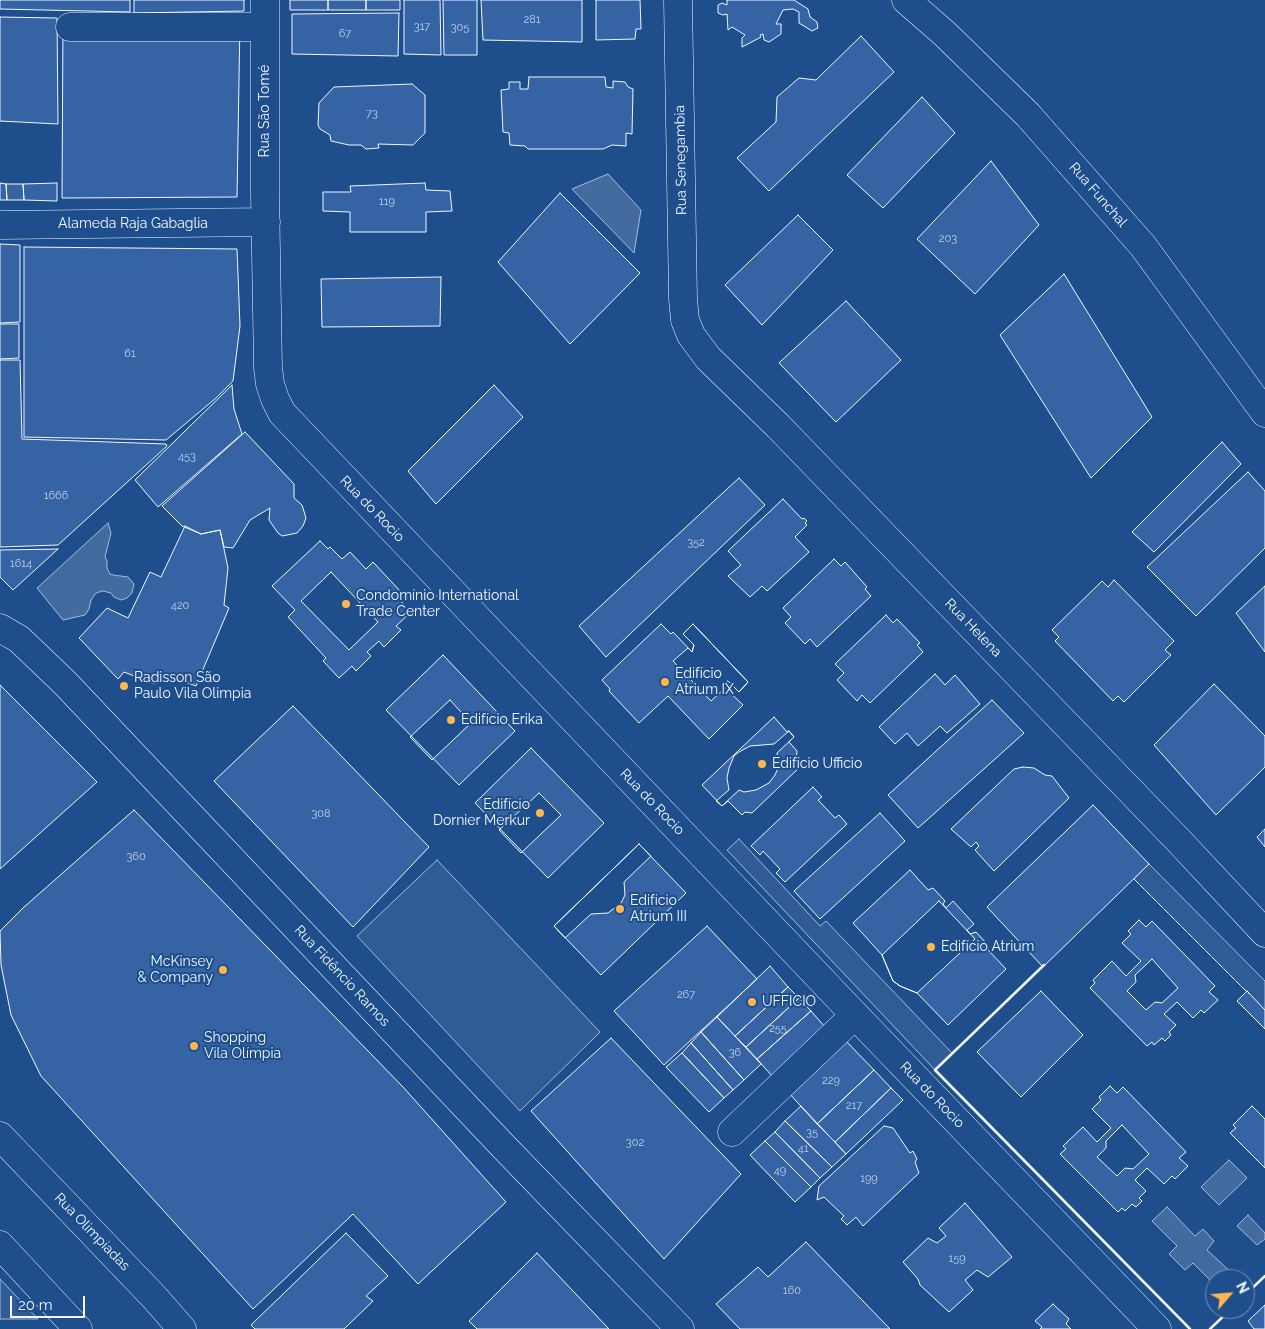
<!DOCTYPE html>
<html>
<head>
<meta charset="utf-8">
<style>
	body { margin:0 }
	#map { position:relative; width:1265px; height:1329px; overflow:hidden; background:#1f4e8c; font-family:Raleway,sans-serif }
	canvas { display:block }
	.north { position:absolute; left:1205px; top:1269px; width:50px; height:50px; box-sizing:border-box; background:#1f4e8c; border:1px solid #7391ba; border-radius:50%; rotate:63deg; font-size:14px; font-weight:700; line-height:20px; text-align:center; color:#f2f6ff }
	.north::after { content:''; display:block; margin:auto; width:18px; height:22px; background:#ffb74d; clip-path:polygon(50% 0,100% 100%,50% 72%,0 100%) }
	.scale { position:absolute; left:10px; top:1296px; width:75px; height:22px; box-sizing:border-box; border:2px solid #f2f6ff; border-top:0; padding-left:6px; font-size:15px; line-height:18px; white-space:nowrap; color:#f2f6ff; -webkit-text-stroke:4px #1f4e8c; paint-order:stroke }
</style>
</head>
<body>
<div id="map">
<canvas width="1265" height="1329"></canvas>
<div class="north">N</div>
<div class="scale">20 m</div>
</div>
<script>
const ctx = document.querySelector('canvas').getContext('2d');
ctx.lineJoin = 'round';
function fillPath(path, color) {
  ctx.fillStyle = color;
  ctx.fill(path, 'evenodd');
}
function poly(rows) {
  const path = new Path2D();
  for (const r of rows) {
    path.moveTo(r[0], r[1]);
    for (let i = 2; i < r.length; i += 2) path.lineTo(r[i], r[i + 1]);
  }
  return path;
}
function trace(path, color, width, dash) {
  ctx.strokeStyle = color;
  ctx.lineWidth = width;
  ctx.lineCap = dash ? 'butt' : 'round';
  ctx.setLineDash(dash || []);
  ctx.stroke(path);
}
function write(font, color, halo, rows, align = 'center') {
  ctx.font = font + ' Raleway,sans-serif';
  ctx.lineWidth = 4;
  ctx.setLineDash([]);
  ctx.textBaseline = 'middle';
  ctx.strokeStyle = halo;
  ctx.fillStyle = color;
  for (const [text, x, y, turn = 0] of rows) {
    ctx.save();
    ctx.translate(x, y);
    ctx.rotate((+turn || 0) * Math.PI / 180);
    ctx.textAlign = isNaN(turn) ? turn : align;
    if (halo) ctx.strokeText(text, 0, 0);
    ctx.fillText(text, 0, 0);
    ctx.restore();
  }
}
const built = poly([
	[739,839,820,926,826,921,952,1053,935,1070,727,850,739,839],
	[437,860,600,1032,520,1111,357,936,437,860],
	[1149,864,1265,981,1265,1010,1134,879,1149,864],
	[0,1279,38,1319,0,1319,0,1279]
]);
fillPath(built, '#305b95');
trace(built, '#a8bbd7', 1);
const water = poly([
	[608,174,641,210,634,253,572,189,608,174],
	[108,523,111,533,105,557,107,561,107,568,110,574,113,575,128,577,134,584,132,593,127,598,121,600,114,597,111,593,103,591,96,593,91,600,89,609,85,615,63,620,37,588,108,523],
	[1229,1160,1247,1178,1219,1205,1201,1187,1229,1160],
	[1167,1207,1195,1236,1203,1229,1214,1241,1207,1250,1235,1276,1232,1279,1215,1279,1215,1285,1193,1263,1185,1270,1169,1254,1177,1246,1152,1221,1167,1207],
	[1248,1215,1265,1233,1265,1239,1257,1245,1237,1226,1248,1215]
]);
fillPath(water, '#446ba0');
trace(water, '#a8bbd7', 1);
const building = poly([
	[0,0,130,0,130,12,0,9,0,0],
	[134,0,244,0,244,11,134,13,134,0],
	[290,0,328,0,328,10,290,10,290,0],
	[328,0,366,0,366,10,328,10,328,0],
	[366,0,400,0,400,10,366,10,366,0],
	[404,0,440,0,441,55,404,54,404,0],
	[443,0,477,0,477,55,444,55,443,0],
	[481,0,582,0,582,42,483,40,481,0],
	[596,0,640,0,641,29,636,29,635,39,596,40,596,0],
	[727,0,794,0,808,9,810,17,817,22,818,28,812,31,799,23,799,12,793,9,783,10,776,24,781,24,781,34,769,42,764,40,763,34,760,35,761,37,742,47,742,38,745,35,732,27,728,30,727,14,723,15,718,13,718,5,722,3,727,5,727,0],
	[399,13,398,56,292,54,292,14,399,13],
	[0,17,57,18,58,124,0,121,0,17],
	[63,19,240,20,237,197,62,198,63,19],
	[861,36,894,72,769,191,737,158,776,122,777,97,799,78,816,80,861,36],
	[529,77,605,77,606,87,613,88,613,81,625,82,628,87,633,89,632,134,626,133,626,146,612,145,603,149,528,149,525,146,510,145,509,133,503,132,501,90,509,89,509,82,520,82,520,89,528,89,529,77],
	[412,84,425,95,425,133,413,145,378,144,379,148,366,149,361,145,349,145,331,141,330,135,320,129,318,125,319,103,334,87,412,84],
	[922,97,955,133,883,208,847,175,922,97],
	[991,161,1039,225,975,294,917,239,991,161],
	[0,183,6,184,7,200,0,200,0,183],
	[57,183,57,201,24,200,23,184,57,183],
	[425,183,426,190,450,191,452,211,426,212,426,232,350,232,350,212,323,211,323,192,351,192,350,186,425,183],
	[6,184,23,184,24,200,7,200,6,184],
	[560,193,640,273,570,344,498,262,560,193],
	[798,215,833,250,762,325,725,285,798,215],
	[0,244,20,245,20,322,0,323,0,244],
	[24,247,237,249,240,326,233,381,216,398,166,440,24,437,24,247],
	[1064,274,1152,417,1091,478,1000,335,1064,274],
	[441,277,440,326,322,327,321,279,441,277],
	[846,301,901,360,836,422,779,363,846,301],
	[0,324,19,324,19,358,0,359,0,324],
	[0,360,20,360,22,439,166,444,167,446,58,545,0,547,0,360],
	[232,385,234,409,242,434,158,507,135,480,232,385],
	[494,385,523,417,436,504,408,471,494,385],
	[245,432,294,484,294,498,302,505,306,518,303,526,297,533,282,536,278,533,269,520,270,508,250,520,233,548,224,547,220,530,201,534,182,526,162,506,245,432],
	[1222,442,1241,464,1154,552,1132,532,1222,442],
	[1248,472,1265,491,1265,548,1196,616,1147,567,1248,472],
	[739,478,765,505,606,657,579,626,739,478],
	[783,499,802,519,804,518,807,521,805,523,807,525,795,537,809,552,767,591,762,586,750,597,728,576,741,565,728,551,783,499],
	[185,526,201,534,220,530,228,568,224,605,229,608,196,686,161,673,155,684,124,672,118,679,79,638,107,608,128,618,150,572,161,577,185,526],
	[320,541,328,549,330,547,342,559,350,552,366,569,373,562,402,593,397,597,411,612,396,626,401,630,384,647,379,641,367,652,371,656,356,671,352,666,339,678,323,661,326,658,288,617,295,610,272,586,320,541],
	[58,549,13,590,0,577,0,550,58,549],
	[834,559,841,566,845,562,867,587,865,589,871,596,817,647,810,639,805,644,785,623,791,617,783,608,834,559],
	[331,572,378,622,349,650,301,601,331,572],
	[1114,580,1174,641,1165,650,1171,655,1124,702,1118,696,1113,701,1055,641,1059,637,1052,630,1102,581,1108,587,1114,580],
	[1265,586,1265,652,1236,613,1265,586],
	[886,615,893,623,897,619,920,643,917,645,923,652,870,703,862,695,857,701,837,680,844,673,835,664,886,615],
	[661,624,671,634,673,632,692,652,694,645,683,634,693,624,748,682,739,692,728,681,721,684,743,705,709,739,668,696,639,723,609,691,610,689,602,680,661,624],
	[693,624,748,682,739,692,728,681,721,684,725,688,711,701,673,661,688,648,692,652,694,645,683,634,693,624],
	[443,655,515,731,459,785,386,710,443,655],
	[935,674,945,685,955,675,980,704,947,733,940,726,918,746,907,733,895,744,879,727,935,674],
	[1214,684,1265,736,1265,767,1216,815,1154,745,1214,684],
	[0,685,97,782,0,869,0,685],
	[450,700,471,723,432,760,410,737,450,700],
	[992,700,1024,733,918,828,888,795,992,700],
	[293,706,429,847,353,927,214,781,293,706],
	[774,717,787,732,789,731,794,737,789,742,797,751,796,761,801,766,752,813,745,812,742,815,728,801,722,806,702,785,774,717],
	[789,731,794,737,777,753,778,768,775,775,769,783,756,790,744,792,739,790,722,806,716,801,729,790,727,778,729,768,734,756,739,752,750,746,774,744,789,731],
	[531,748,604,823,548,878,475,803,531,748],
	[1023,767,1034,768,1045,775,1052,776,1069,798,994,871,975,850,979,846,976,842,971,847,951,829,1014,769,1023,767],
	[813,787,822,797,818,800,835,818,839,815,847,824,785,882,776,873,780,869,763,851,760,855,751,846,813,787],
	[539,793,561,815,521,853,499,830,539,793],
	[1093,805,1149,864,1043,967,987,907,1093,805],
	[134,810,403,1087,506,1202,418,1284,353,1214,253,1309,41,1076,11,1015,1,965,0,931,23,908,134,810],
	[880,813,905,841,820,919,794,891,880,813],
	[1265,829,1265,847,1257,837,1265,829],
	[639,844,686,893,601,975,554,926,639,844],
	[639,844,651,856,624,882,625,895,621,903,608,913,591,914,565,938,554,926,639,844],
	[910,870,928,890,933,888,945,901,943,904,946,908,953,901,974,924,967,930,970,934,976,932,987,944,988,950,1006,969,948,1025,917,993,900,986,893,981,882,955,853,923,910,870],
	[939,901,975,939,917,993,900,986,893,981,882,955,939,901],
	[1139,920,1146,927,1152,921,1215,986,1209,992,1218,1000,1204,1013,1201,1010,1193,1018,1177,1002,1164,1014,1176,1025,1169,1032,1171,1035,1165,1041,1162,1038,1154,1045,1152,1042,1147,1046,1090,988,1095,983,1093,980,1112,961,1126,976,1141,961,1122,943,1131,934,1128,931,1139,920],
	[707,926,757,979,664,1065,614,1011,707,926],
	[1152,959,1178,988,1162,1003,1155,1002,1146,1010,1127,991,1136,982,1135,975,1152,959],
	[770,966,788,987,735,1036,717,1017,770,966],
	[788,987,799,998,746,1047,735,1036,788,987],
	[1041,991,1083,1035,1021,1097,977,1052,1041,991],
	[1247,991,1265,1010,1265,1029,1237,1001,1247,991],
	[799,998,811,1011,757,1059,746,1047,799,998],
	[811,1011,825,1027,772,1076,757,1059,811,1011],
	[717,1017,761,1064,744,1080,701,1032,717,1017],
	[701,1032,744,1080,733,1090,691,1043,701,1032],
	[611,1038,741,1174,664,1259,531,1111,611,1038],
	[843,1038,874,1070,817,1124,788,1092,843,1038],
	[691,1043,733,1090,724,1098,682,1053,691,1043],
	[682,1053,724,1098,709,1112,666,1067,682,1053],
	[874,1070,891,1088,835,1142,817,1124,874,1070],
	[1110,1086,1117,1093,1123,1087,1186,1152,1179,1158,1188,1166,1175,1179,1172,1176,1164,1184,1147,1168,1135,1180,1146,1191,1139,1198,1142,1201,1136,1207,1132,1204,1125,1211,1122,1208,1118,1212,1060,1154,1066,1149,1063,1146,1083,1127,1097,1142,1111,1128,1092,1109,1101,1100,1099,1097,1110,1086],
	[891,1088,903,1100,846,1154,835,1142,891,1088],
	[801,1106,846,1154,832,1167,785,1121,801,1106],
	[1252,1106,1265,1119,1265,1168,1230,1133,1236,1128,1233,1125,1252,1106],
	[785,1121,832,1167,820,1178,775,1132,785,1121],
	[1122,1125,1149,1154,1133,1169,1125,1168,1117,1176,1097,1157,1106,1148,1106,1141,1122,1125],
	[884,1126,893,1128,910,1153,913,1151,917,1159,915,1162,919,1173,863,1226,856,1217,847,1225,841,1219,844,1216,824,1197,817,1200,819,1186,884,1126],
	[775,1132,820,1178,811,1187,765,1141,775,1132],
	[765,1141,811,1187,795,1202,750,1155,765,1141],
	[965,1203,1012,1257,988,1277,977,1270,965,1280,973,1290,949,1312,920,1285,918,1279,903,1262,928,1238,937,1243,946,1236,939,1228,965,1203],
	[346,1233,388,1276,366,1296,373,1301,344,1329,255,1329,251,1325,346,1233],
	[806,1242,890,1329,740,1329,716,1304,758,1267,768,1277,806,1242],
	[537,1253,609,1329,477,1329,469,1321,537,1253],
	[1053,1304,1069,1319,1066,1324,1071,1329,1040,1329,1042,1327,1035,1321,1053,1304],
	[1265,1305,1265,1329,1254,1329,1248,1321,1265,1305]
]);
fillPath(building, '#3563a3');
trace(building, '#f2f6ff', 1);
const minor = poly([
	[265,0,265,194,268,368,270,384,275,399,282,413,855,1015,1157,1329],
	[678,0,683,299,685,320,691,335,708,358,778,426,1179,841,1265,933],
	[906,0,945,34,1028,115,1143,246,1265,413],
	[70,27,265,27],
	[0,225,266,222],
	[0,628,19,639,65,683,503,1146,680,1329],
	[732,1132,855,1015],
	[0,1136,155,1298,182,1329],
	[0,1245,78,1329]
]);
trace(minor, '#f2f6ff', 29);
trace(minor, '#1f4e8c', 28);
trace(poly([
	[1134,879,1249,994]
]), '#f2f6ff', 1, [6, 2.5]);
trace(poly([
	[1044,965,935,1070,1190,1329],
	[1245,1295,1265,1276],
	[1210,1329,1231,1309]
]), '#f2f6ff', 2.5);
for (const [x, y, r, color] of [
	[346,604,5,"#ffb74d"],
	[665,682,5,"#ffb74d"],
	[124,686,5,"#ffb74d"],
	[451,720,5,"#ffb74d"],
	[762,764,5,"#ffb74d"],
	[540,813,5,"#ffb74d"],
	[620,909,5,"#ffb74d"],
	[931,947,5,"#ffb74d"],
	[223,970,5,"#ffb74d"],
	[752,1002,5,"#ffb74d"],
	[194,1046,5,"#ffb74d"]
]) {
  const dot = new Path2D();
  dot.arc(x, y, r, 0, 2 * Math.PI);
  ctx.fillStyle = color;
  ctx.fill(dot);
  trace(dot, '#1f4e8c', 2);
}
write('11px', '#c3d1e8', null, [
	["281",532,20],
	["317",422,27],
	["305",460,28],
	["67",345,34],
	["73",372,114],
	["119",387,202],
	["203",948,239],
	["61",130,354],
	["453",187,457],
	["1666",56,496],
	["352",696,543],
	["1614",21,564],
	["420",180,606],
	["308",321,814],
	["360",136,857],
	["267",686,995],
	["255",778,1029],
	["36",735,1053],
	["229",831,1081],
	["217",854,1106],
	["35",812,1133],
	["302",635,1143],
	["41",803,1149],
	["49",780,1171],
	["199",869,1179],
	["159",957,1259],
	["160",792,1291]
]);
write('14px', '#f2f6ff', '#1f4e8c', [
	["Rua São Tomé",265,111,-90],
	["Rua Senegambia",681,160,-91],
	["Rua Funchal",1098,195,49],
	["Alameda Raja Gabaglia",133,224],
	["Rua do Rocio",372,509,46],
	["Rua Helena",973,628,46],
	["Rua do Rocio",652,802,46],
	["Rua Fidêncio Ramos",342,976,47],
	["Rua do Rocio",932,1095,46],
	["Rua Olimpíadas",92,1232,46]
]);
write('14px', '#f2f6ff', '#1f4e8c', [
	["Condomínio International",356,596],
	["Trade Center",356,612],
	["Edifício",675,674],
	["Atrium IX",675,690],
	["Radisson São",134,678],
	["Paulo Vila Olimpia",134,694],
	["Edifício Erika",461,720],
	["Edifício Ufficio",772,764],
	["Edifício",530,805,"right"],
	["Dornier Merkur",530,821,"right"],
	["Edifício",630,901],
	["Atrium III",630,917],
	["Edifício Atrium",941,947],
	["McKinsey",213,962,"right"],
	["& Company",213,978,"right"],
	["UFFICIO",762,1002],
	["Shopping",204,1038],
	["Vila Olímpia",204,1054]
], 'left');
</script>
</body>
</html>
